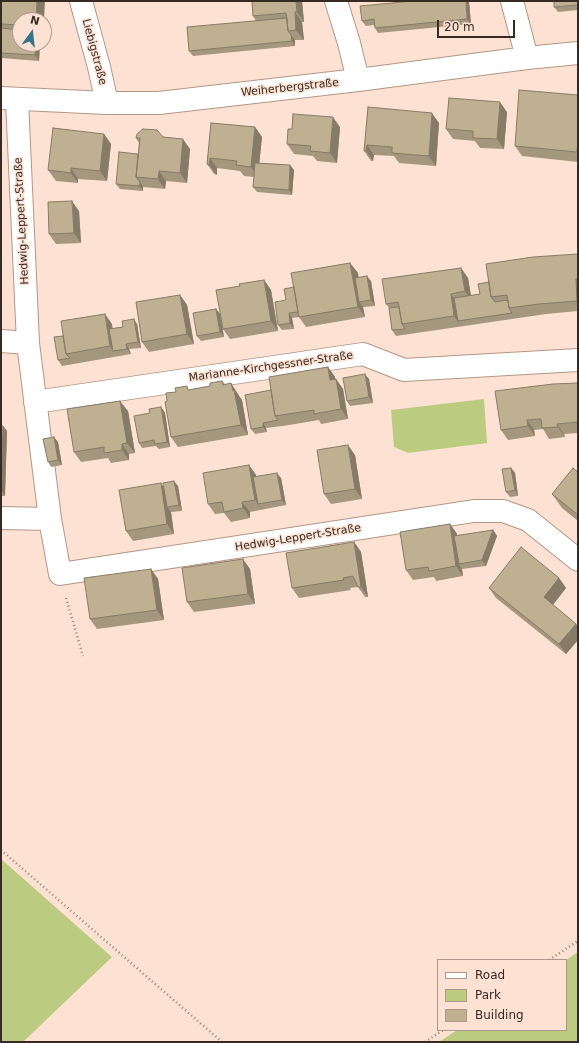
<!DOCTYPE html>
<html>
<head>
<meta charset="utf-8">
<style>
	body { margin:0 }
	#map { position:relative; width:579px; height:1043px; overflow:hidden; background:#fde2d3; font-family:"DejaVu Sans",sans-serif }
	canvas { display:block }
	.frame { position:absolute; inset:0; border:2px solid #372a23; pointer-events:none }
	.legend { position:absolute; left:437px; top:959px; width:130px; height:72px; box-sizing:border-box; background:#fde2d3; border:1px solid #ae988d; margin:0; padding:5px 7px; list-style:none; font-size:12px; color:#372a23 }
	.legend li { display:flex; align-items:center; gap:8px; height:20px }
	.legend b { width:20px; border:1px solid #ae988d }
	.north { position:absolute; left:12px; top:12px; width:40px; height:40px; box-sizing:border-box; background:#fde2d3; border:1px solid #ae988d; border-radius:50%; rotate:15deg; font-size:11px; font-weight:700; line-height:16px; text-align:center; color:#372a23 }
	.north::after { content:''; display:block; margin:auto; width:14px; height:18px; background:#347488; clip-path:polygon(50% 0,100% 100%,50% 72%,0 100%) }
	.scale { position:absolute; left:437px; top:20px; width:78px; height:18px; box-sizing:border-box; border:2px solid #372a23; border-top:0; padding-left:5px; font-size:12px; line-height:14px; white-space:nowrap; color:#372a23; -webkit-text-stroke:3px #fde2d3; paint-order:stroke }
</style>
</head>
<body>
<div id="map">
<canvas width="579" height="1043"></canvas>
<div class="frame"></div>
<ul class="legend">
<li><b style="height:5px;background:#fff"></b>Road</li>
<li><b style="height:11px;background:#bbcc81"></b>Park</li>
<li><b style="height:11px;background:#c0b092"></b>Building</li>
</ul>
<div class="north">N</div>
<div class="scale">20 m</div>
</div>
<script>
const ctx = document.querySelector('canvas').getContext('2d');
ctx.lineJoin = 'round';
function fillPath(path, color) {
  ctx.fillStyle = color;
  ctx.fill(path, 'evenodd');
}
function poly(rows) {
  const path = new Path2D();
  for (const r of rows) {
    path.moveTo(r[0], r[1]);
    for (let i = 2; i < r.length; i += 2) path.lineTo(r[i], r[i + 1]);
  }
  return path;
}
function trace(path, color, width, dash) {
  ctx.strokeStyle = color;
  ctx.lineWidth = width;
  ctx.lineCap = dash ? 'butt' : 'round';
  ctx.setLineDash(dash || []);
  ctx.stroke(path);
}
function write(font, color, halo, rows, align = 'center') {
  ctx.font = font + ' "DejaVu Sans",sans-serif';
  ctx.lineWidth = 3;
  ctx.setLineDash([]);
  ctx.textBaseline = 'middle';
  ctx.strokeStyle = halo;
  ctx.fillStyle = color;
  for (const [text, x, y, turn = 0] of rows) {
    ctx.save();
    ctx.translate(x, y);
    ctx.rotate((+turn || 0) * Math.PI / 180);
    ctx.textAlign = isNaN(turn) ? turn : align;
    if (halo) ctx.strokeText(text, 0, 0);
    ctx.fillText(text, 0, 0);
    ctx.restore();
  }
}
fillPath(poly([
	[484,399,487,443,408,453,394,447,391,410],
	[1,859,112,957,23,1042,1,1042],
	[578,952,578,1042,439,1042,457,1030,566,1030,566,960]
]), '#bbcc81');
const minor = poly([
	[81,1,99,67,107,103],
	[336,1,349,43,358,80],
	[512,1,527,58],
	[1,98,107,103,159,103,358,80,527,58,578,53],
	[17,100,28,343,50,519],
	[1,341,28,343],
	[35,402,363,354,404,370,578,360],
	[1,518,50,519,60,574,474,511,503,511,528,520,578,560]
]);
trace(minor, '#b59685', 24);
trace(poly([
	[66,598,83,656],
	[1,850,222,1042],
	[549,960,578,941],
	[425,1042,443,1030]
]), '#948076', 2.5, [1, 3]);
trace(minor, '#fff', 22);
fillPath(poly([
	[252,1,302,1,304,22,302,22,304,40,295,40,295,46,193,56,189,51,256,21,253,16],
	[413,1,475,1,469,1,471,24,378,33,375,28,374,25,366,26,362,21],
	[578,1,578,10,558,12,554,7],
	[20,20,20,44,40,44,39,61,1,58,1,24],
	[578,95,578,162,522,156,515,146],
	[368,107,439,123,436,166,399,163,394,156,374,155,373,161,371,161,364,151],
	[507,112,504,149,480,148,475,141,453,139,446,129],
	[211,123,255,127,262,137,259,163,290,165,294,170,292,195,257,192,253,187,254,177,244,176,240,171,217,168,217,175,214,174,207,164],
	[340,127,337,163,317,161,313,156,294,154,287,144],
	[104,134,111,144,107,181,78,179,78,183,56,181,48,170],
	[163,137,190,149,187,183,166,181,165,189,143,187,143,191,120,189,116,184,138,154,139,143,136,138],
	[79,211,81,243,56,244,49,234],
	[578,254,578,311,546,314,396,336,392,330,389,308,386,304,461,268,468,278,471,296,480,294,489,282],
	[350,263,358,273,358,277,371,281,375,306,363,307,365,317,306,327,299,317,292,318,294,329,282,330,278,325,286,300],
	[264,280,271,290,278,331,230,339,223,329],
	[180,295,187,305,194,344,149,352,142,342],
	[216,309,220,314,224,337,201,341,197,336],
	[112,324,112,329,137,324,141,348,129,349,131,354,62,366,58,360,63,336],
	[328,367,335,377,335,379,336,379,343,389,348,419,321,424,319,420,283,426,282,426,266,428,267,432,255,434,251,429,271,390],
	[369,379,373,403,350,406,347,401],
	[222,381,225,384,238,394,239,396,242,400,248,435,178,447,171,437,167,401,190,390,210,386],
	[578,383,578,433,564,434,565,437,549,439,543,429,534,430,535,436,508,440,501,430],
	[161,407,165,413,170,447,159,449,156,446,142,448,139,443,150,413],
	[128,411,135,453,129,454,129,460,111,463,108,458,81,462,74,452],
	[1,426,3,426,7,431,5,496,1,496],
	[58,442,62,465,51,467,48,462],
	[355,455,362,499,331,504,324,494],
	[249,465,256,475,256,477,281,478,286,505,250,512,250,518,231,522,224,513,215,514,208,504],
	[511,468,515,473,518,496,510,497,506,492],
	[578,472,578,521,562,508,552,494],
	[178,486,182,511,171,512,174,534,133,541,126,531,164,488],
	[450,524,457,534,457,536,493,530,497,536,486,566,462,569,463,576,436,581,434,577,413,580,406,570],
	[354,542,361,552,368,597,365,597,358,587,350,588,351,590,299,598,292,588],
	[151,569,158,579,164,620,97,629,90,619],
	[250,569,255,604,194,612,187,602],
	[559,578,566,588,553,605,578,626,578,640,566,654,496,598,489,588]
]), '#a5977e');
fillPath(poly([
	[37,1,45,1,44,20,36,20],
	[296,1,302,1,304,22,297,12],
	[466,1,468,1,469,2,471,24,467,19],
	[295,12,302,22,304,40,296,30],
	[291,35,295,40,295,46,292,41],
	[36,44,40,44,39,61,35,55],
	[500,102,507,112,504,149,497,139],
	[432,113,439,123,436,166,429,156],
	[333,117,340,127,337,163,330,153],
	[255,127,262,137,258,177,251,167],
	[104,134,111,144,107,181,100,171],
	[183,139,190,149,187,183,180,173],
	[367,145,374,155,373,161,366,151],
	[210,158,217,168,217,175,209,165],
	[290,165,294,170,292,195,289,190],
	[71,168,78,179,78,183,71,173],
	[159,171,166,181,165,189,158,179],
	[140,182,143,187,143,191,139,186],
	[72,201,79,211,81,243,74,233],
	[1,261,2,263,1,271],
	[350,263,358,273,362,302,359,302,363,307,365,317,358,307],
	[461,268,468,278,472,302,465,291],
	[367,276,371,281,375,306,371,300],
	[576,279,578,282,578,302,577,301],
	[264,280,271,290,278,331,271,321],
	[451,294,458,304,458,321,461,326,454,316],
	[180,295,187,305,194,344,187,334],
	[216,309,220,314,224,337,220,332],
	[289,313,292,318,294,329,290,323],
	[105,314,112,324,116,351,113,351,110,346],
	[134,319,137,324,141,348,138,342],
	[126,344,129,349,131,354,127,349],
	[328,367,335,377,337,390,330,380],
	[365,374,369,379,373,403,369,397],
	[336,379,343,389,348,419,341,409],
	[231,383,238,394,239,396,242,400,248,435,241,425],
	[120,401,128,411,135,453,127,443],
	[161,407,165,413,170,447,167,442],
	[527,420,534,430,535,436,528,426],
	[263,423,266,428,267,432,263,427],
	[557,424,564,434,565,437,558,427],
	[3,426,7,431,5,496,1,490,1,455],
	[54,437,58,442,62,465,58,460],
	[122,444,129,454,129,460,122,450],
	[348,445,355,455,362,499,355,489],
	[249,465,256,475,261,503,258,504,262,510,255,500],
	[511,468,515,473,518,496,515,490],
	[277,473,281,478,286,505,282,500],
	[174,481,178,486,182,511,179,505],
	[161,483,168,494,167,507,171,512,174,534,167,524],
	[242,502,250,512,250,518,243,508],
	[450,524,457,534,461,564,459,564,462,569,463,576,456,566],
	[493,530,497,536,486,566,482,560],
	[1,538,2,540,2,577,1,576],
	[354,542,361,552,368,597,361,587],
	[243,559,250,569,255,604,248,594],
	[151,569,158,579,164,620,157,610],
	[559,578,566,588,551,607,544,597],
	[576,624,578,626,578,640,566,654,559,644]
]), '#867b66');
const building = poly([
	[1,1,37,1,36,20,20,20,20,25,1,24,1,1],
	[252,1,296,1,297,12,295,12,296,30,288,31,286,13,253,16,252,1],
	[413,1,466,1,467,19,375,28,374,19,362,21,360,6,413,1],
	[554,1,578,1,578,5,554,7,554,1],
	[287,18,288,31,291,35,292,41,189,51,187,27,287,18],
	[1,28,20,30,20,44,36,44,35,55,1,53,1,28],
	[519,90,578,95,578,139,577,152,515,146,519,90],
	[449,98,500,102,497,139,473,138,473,131,446,129,449,98],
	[368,107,432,113,429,156,392,153,392,147,367,145,366,151,364,151,368,107],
	[293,114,333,117,330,153,310,151,311,146,287,144,288,129,292,129,293,114],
	[211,123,255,127,251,167,236,165,237,161,210,158,209,165,207,164,211,123],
	[53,128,104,134,100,171,71,168,71,173,48,170,53,128],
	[143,129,157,130,163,137,183,139,180,173,159,171,158,179,136,177,140,138,136,138,137,134,143,129],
	[119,152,138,154,136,177,140,182,139,186,116,184,119,152],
	[255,163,290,165,289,190,253,187,255,163],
	[72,201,74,233,49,234,48,202,72,201],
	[578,254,578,280,576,279,577,301,539,304,509,308,507,295,491,297,486,264,533,257,578,254],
	[350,263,358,307,299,317,291,273,350,263],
	[461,268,465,291,451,294,454,316,402,324,398,302,386,304,382,279,461,268],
	[367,276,371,300,359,302,355,278,367,276],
	[264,280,271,321,223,329,216,290,240,286,239,284,264,280],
	[489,282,491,297,495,302,508,300,509,308,512,313,458,321,454,298,480,294,478,284,489,282],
	[294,287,298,312,289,313,290,323,278,325,275,302,286,300,284,289,294,287],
	[180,295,187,334,142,342,136,302,180,295],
	[399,307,402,324,405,329,392,330,389,308,399,307],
	[216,309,220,332,197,336,193,313,216,309],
	[105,314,110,346,66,354,61,321,105,314],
	[134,319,138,342,126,344,127,349,113,351,109,329,123,327,122,321,134,319],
	[63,336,66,354,70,358,58,360,54,337,63,336],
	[328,367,330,380,336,379,341,409,314,414,314,410,275,416,269,377,328,367],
	[365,374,369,397,347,401,343,378,365,374],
	[222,381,223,385,231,383,233,391,234,390,241,425,171,437,165,402,167,401,166,393,176,392,175,388,187,386,188,390,210,386,210,383,222,381],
	[578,383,578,422,557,424,558,427,542,428,541,419,527,420,528,426,501,430,495,391,553,384,578,383],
	[271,390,275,416,278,420,263,423,263,427,251,429,245,395,271,390],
	[120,401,127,443,122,444,122,450,104,453,104,447,74,452,67,409,120,401],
	[161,407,167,442,155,444,154,440,139,443,134,416,150,413,149,409,161,407],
	[1,426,3,426,2,457,1,455,1,426],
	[54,437,58,460,48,462,43,439,54,437],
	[348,445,355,489,324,494,317,450,348,445],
	[249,465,255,500,242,502,243,508,224,512,222,502,208,504,203,473,249,465],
	[511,468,515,490,506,492,502,469,511,468],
	[573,468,578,472,578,515,552,494,573,468],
	[277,473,282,500,258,504,253,477,277,473],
	[174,481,179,505,167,507,163,483,174,481],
	[161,483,167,524,126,531,119,490,161,483],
	[450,524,456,566,429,571,428,567,406,570,400,532,450,524],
	[493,530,482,560,459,564,454,536,493,530],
	[354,542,361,587,358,587,353,576,343,578,344,580,292,588,286,553,354,542],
	[521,547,559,578,544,597,576,624,559,644,489,588,521,547],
	[243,559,248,594,187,602,182,568,243,559],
	[151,569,157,610,90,619,84,578,151,569]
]);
fillPath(building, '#c0b092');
trace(building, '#867b66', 1);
write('11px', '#372a23', '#fde2d3', [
	["Liebigstraße",94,52,75],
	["Weiherbergstraße",290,88,-6],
	["Hedwig-Leppert-Straße",22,221,-93],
	["Marianne-Kirchgessner-Straße",271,367,-8],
	["Hedwig-Leppert-Straße",298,538,-9]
]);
</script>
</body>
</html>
